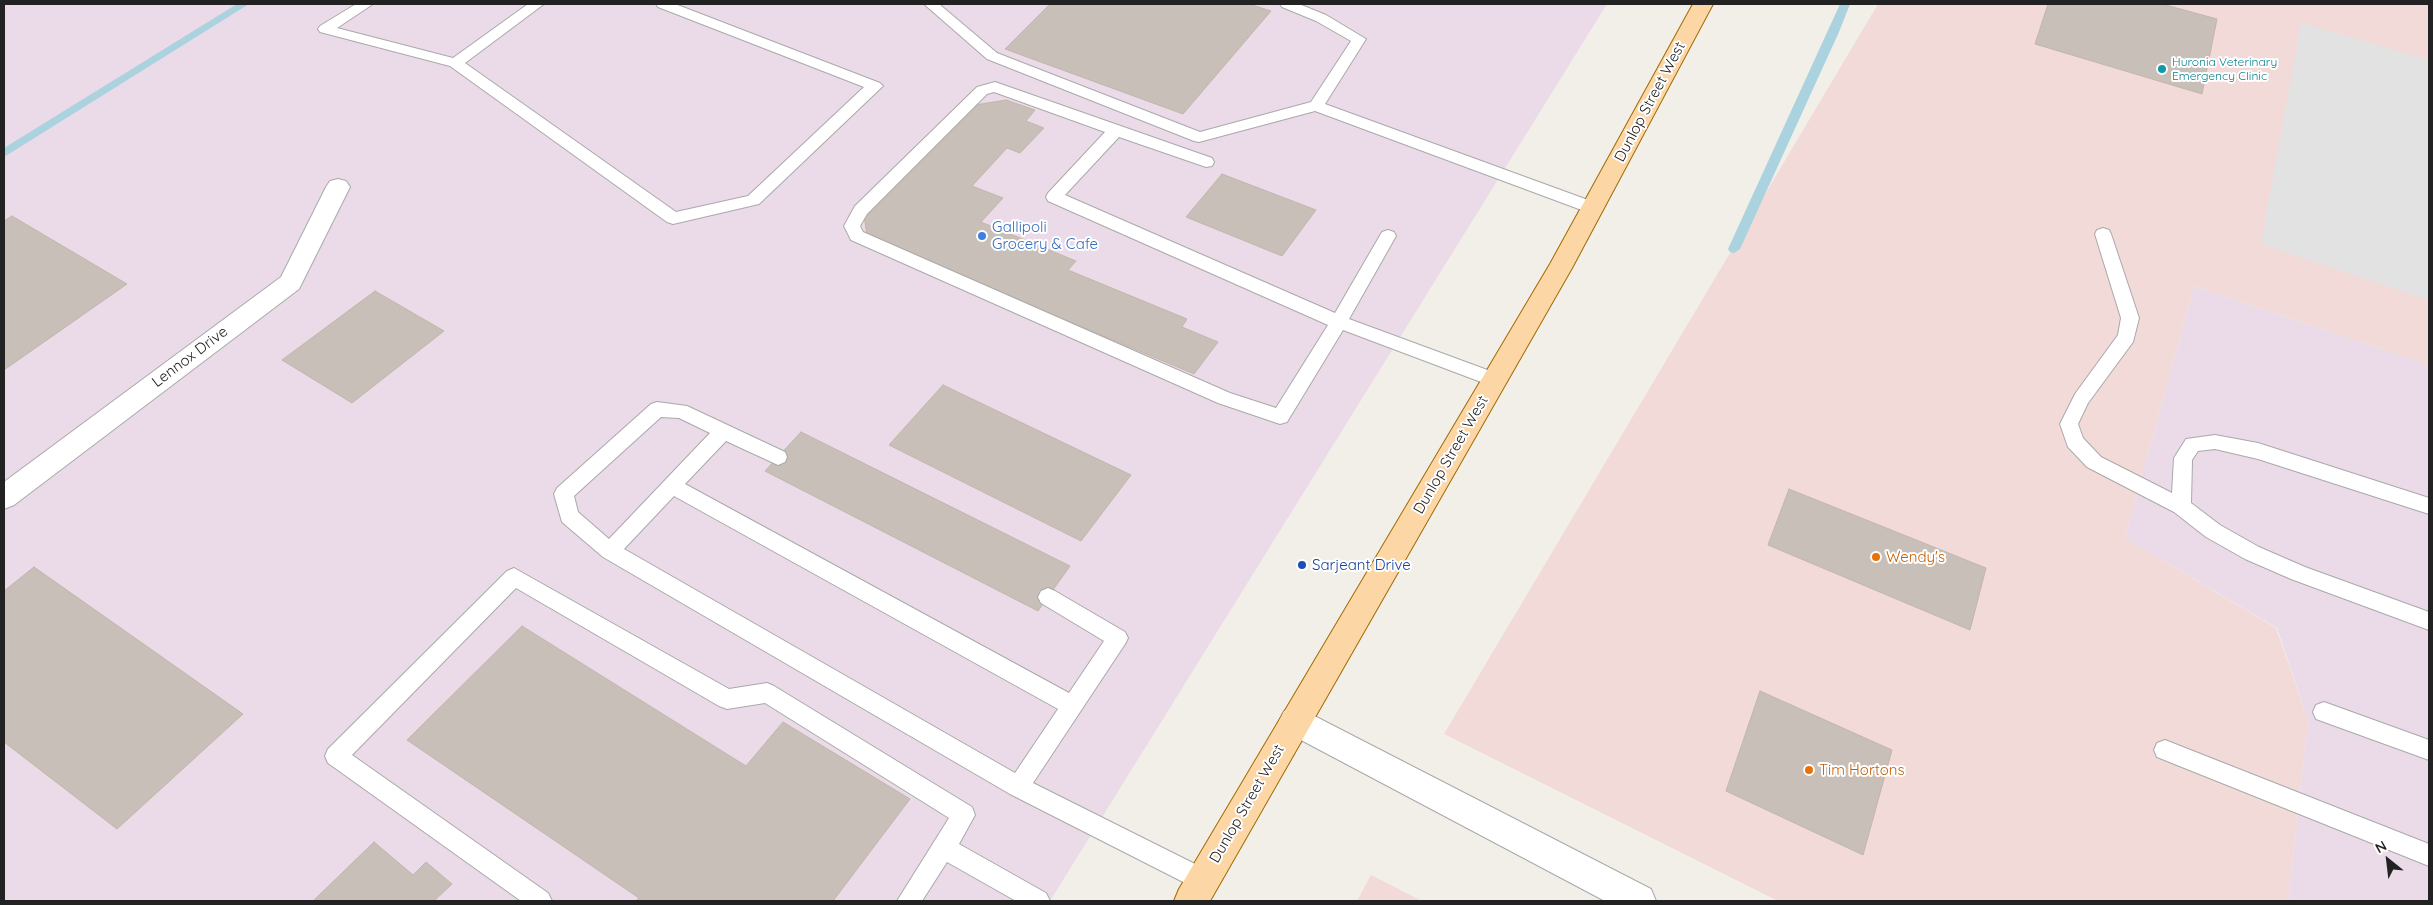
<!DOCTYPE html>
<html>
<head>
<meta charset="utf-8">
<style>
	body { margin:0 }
	#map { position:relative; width:2433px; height:905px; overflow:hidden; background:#f2efe9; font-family:Quicksand,sans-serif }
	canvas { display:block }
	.frame { position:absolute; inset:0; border:5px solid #222; pointer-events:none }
	.north { position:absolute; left:2363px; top:835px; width:50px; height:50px; -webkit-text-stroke:4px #fff; paint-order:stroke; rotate:331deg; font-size:14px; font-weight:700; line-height:20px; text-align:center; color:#222 }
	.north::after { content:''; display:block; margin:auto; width:18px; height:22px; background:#222; clip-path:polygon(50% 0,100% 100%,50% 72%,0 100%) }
</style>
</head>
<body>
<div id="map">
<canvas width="2433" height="905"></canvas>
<div class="frame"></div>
<div class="north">N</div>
</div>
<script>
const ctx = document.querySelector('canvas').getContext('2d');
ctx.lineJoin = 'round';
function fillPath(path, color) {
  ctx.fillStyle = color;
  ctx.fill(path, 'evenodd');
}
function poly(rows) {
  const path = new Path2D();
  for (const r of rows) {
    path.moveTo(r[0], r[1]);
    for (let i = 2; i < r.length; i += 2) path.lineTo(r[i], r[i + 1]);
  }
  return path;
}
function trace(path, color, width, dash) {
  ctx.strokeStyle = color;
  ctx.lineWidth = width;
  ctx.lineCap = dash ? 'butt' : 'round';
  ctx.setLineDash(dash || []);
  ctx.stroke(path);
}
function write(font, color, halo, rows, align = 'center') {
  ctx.font = font + ' Quicksand,sans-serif';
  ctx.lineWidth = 4;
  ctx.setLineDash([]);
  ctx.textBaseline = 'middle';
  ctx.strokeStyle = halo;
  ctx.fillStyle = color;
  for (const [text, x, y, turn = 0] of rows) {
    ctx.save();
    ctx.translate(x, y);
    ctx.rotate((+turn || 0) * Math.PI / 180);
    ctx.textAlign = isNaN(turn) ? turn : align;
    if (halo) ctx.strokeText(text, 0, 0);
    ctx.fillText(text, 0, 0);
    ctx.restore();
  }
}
fillPath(poly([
	[1878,4,2429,4,2429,365,2194,286,2125,538,2276,628,2308,720,2288,901,1778,901,1444,734],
	[1371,875,1422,901,1357,901]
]), '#f2dad9');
fillPath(poly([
	[4,4,1607,4,1050,901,4,901],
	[2194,286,2429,365,2429,901,2288,901,2308,720,2277,628,2125,538]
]), '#ebdbe8');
fillPath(poly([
	[2301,23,2429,60,2429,300,2261,244]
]), '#e2e2e2');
fillPath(poly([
	[237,4,249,4,4,157,4,148,237,4],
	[1840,4,1850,4,1839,32,1740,249,1734,253,1730,252,1728,249,1840,4]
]), '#aad3df');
const building = poly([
	[1050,4,1249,4,1271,11,1183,114,1005,49,1050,4],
	[2048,4,2162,4,2217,19,2202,94,2035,44,2048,4],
	[1006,100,1035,110,1026,121,1044,128,1020,153,1007,148,972,186,1003,198,981,222,1076,261,1068,270,1187,319,1182,327,1218,342,1194,374,867,237,864,215,975,105,1006,100],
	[1222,174,1316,210,1282,256,1186,217,1222,174],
	[12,216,127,284,4,370,4,221,12,216],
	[375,291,444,331,352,403,282,360,375,291],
	[943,385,1131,475,1081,541,889,445,943,385],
	[801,432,1070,566,1038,611,765,471,801,432],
	[1789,489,1986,568,1970,630,1768,545,1789,489],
	[34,567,243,714,117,829,4,742,4,591,34,567],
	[522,626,746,766,783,722,910,799,833,901,636,901,639,898,407,740,522,626],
	[1760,691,1892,750,1863,855,1726,791,1760,691],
	[374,842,413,875,426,862,452,884,434,901,313,901,374,842]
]);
fillPath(building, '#c7bfb8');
trace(building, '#c4b6ab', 1);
const lane = poly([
	[356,4,373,4,337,28,453,58,528,4,544,4,465,63,676,212,748,196,864,87,658,7,656,4,675,4,880,83,883,86,759,204,673,224,667,222,450,66,320,32,318,29,320,26,356,4],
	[924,4,939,4,997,53,1200,132,1311,102,1351,41,1316,21,1282,7,1280,4,1299,4,1326,15,1366,39,1325,104,1599,204,1601,208,1599,212,1593,214,1587,212,1315,111,1199,142,1194,141,987,59,924,4],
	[995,82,1212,158,1214,162,1212,166,1206,167,1119,137,1065,195,1335,313,1382,232,1388,230,1394,232,1396,236,1349,319,1501,375,1504,380,1501,385,1495,387,1489,385,1343,330,1287,422,1280,424,1218,403,851,240,844,226,855,206,977,87,995,82],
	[994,92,1105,132,1048,193,1046,197,1048,201,1328,325,1276,408,1230,393,863,232,860,226,867,214,987,94,994,92],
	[2103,228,2109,230,2111,234,2139,318,2133,342,2088,403,2078,424,2083,438,2101,457,2172,493,2174,458,2186,439,2215,435,2258,443,2429,498,2429,514,2258,459,2215,449,2198,451,2192,460,2191,503,2220,525,2259,547,2305,567,2429,612,2429,630,2291,579,2245,559,2206,537,2174,512,2087,467,2068,447,2060,424,2075,394,2118,335,2121,318,2095,234,2097,230,2103,228],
	[657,402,687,406,785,452,787,457,785,462,778,465,726,441,685,484,1069,693,1104,641,1041,603,1038,597,1041,591,1048,588,1055,591,1125,632,1128,638,1125,644,1033,783,1211,872,1215,880,1211,888,1203,892,1195,888,1010,794,603,557,562,522,554,494,557,488,651,404,657,402],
	[661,417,679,418,710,433,609,539,578,512,574,496,661,417],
	[674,496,1058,709,1015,773,624,549,674,496],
	[514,568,729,689,767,683,774,686,972,807,975,815,959,844,1046,893,1050,901,1016,901,947,862,922,901,897,901,949,818,765,703,727,709,719,706,516,588,352,755,548,893,552,901,521,901,328,763,325,756,328,749,507,571,514,568],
	[2324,702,2429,740,2429,760,2316,719,2313,712,2316,705,2324,702],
	[2165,740,2429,844,2429,866,2157,757,2154,750,2157,743,2165,740]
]);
const street = poly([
	[338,179,346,181,350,187,299,289,14,505,4,509,4,482,281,277,326,187,330,181,338,179],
	[1295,706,1651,889,1656,901,1605,901,1284,731,1279,721,1284,711,1295,706]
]);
const primary = poly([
	[1693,4,1713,4,1572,268,1210,901,1174,901,1179,889,1550,264,1693,4]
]);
trace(lane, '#a9a9a9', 2);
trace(street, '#a9a9a9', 2);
trace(primary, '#a06b00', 2);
fillPath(lane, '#fff');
fillPath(street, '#fff');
fillPath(primary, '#fcd6a4');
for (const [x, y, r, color] of [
	[2162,69,5,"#0f9aa8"],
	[982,236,5,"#3f7fe0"],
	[1876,557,5,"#e8710a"],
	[1302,565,5,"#1a4fb4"],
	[1809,770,5,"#e8710a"]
]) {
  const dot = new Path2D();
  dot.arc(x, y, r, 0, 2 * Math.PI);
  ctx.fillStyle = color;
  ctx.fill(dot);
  trace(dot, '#fff', 2);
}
write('12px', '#0d838f', '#fff', [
	["Huronia Veterinary",2172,62],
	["Emergency Clinic",2172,76]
], 'left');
write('15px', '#222', '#fff', [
	["Dunlop Street West",1650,102,-62],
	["Lennox Drive",190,357,-37],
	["Dunlop Street West",1451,455,-60],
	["Dunlop Street West",1247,804,-60]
]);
write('15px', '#366cbe', '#fff', [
	["Gallipoli",992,227],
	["Grocery & Cafe",992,244]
], 'left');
write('15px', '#c56008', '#fff', [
	["Wendy's",1886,557],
	["Tim Hortons",1819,770]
], 'left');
write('15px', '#164399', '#fff', [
	["Sarjeant Drive",1312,565]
], 'left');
</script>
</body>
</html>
